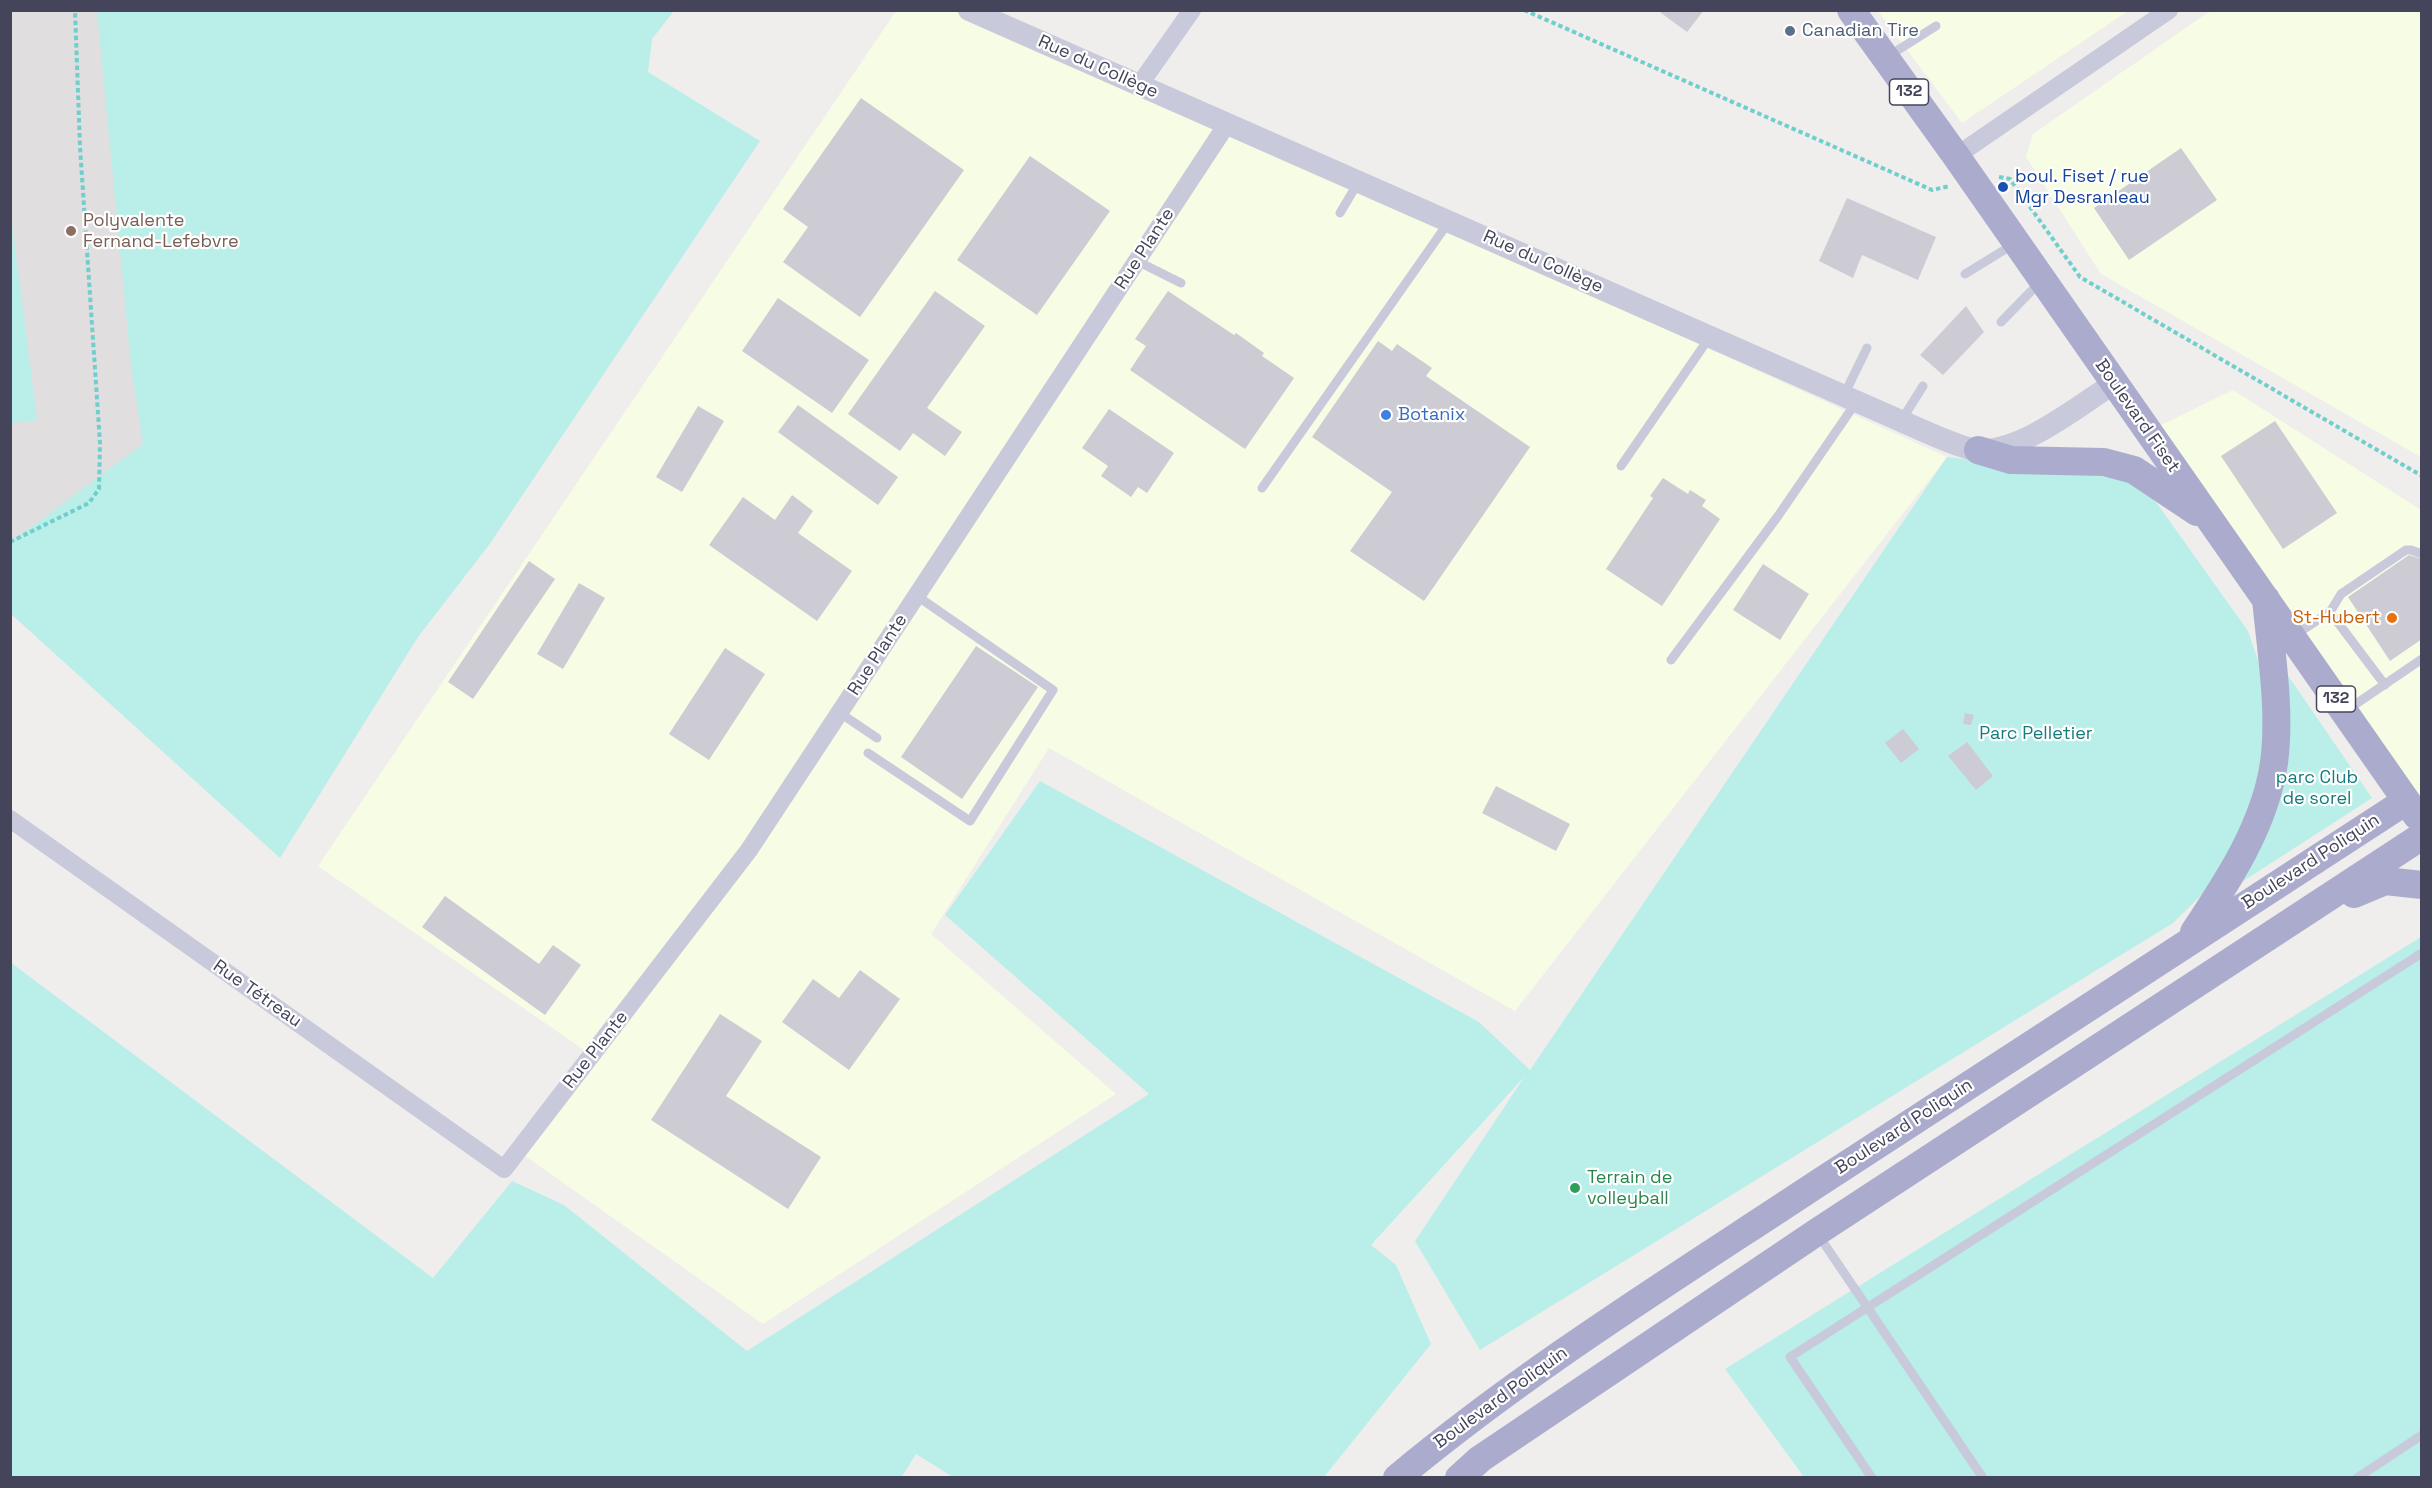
<!DOCTYPE html>
<html>
<head>
<meta charset="utf-8">
<style>
	body { margin:0 }
	#map { position:relative; width:2432px; height:1488px; overflow:hidden; background:#efeeec; font-family:"Space Grotesk",sans-serif }
	canvas { display:block }
	.frame { position:absolute; inset:0; border:12px solid #44455a; pointer-events:none }
</style>
</head>
<body>
<div id="map">
<canvas width="2432" height="1488"></canvas>
<div class="frame"></div>
</div>
<script>
const ctx = document.querySelector('canvas').getContext('2d');
ctx.lineJoin = 'round';
function fillPath(path, color) { ctx.fillStyle = color; ctx.fill(path, 'evenodd'); }
function strokePath(path, color, width, dash) { ctx.strokeStyle = color; ctx.lineWidth = width; ctx.lineCap = dash ? 'butt' : 'round'; ctx.setLineDash(dash || []); ctx.stroke(path); }
function write(font, color, halo, rows, align = 'center') {
  ctx.font = font + ' "Space Grotesk",sans-serif'; ctx.lineWidth = 4.5; ctx.setLineDash([]); ctx.textBaseline = 'middle'; ctx.strokeStyle = halo; ctx.fillStyle = color; for (const [text, x, y, turn = 0] of rows) {
    ctx.save(); ctx.translate(x, y); ctx.rotate((+turn || 0) * Math.PI / 180); ctx.textAlign = isNaN(turn) ? turn : align; if (halo) ctx.strokeText(text, 0, 0); ctx.fillText(text, 0, 0); ctx.restore();
  }
}
const commercial = new Path2D(`
	M896,11H966L1947,457L1515,1011L1049,748L931,934L1116,1094L763,1324L514,1148L584,1050L318,866Z
	M1878,11H2128L1962,123Z
	M2210,11H2421V457L2101,274L2026,157L2033,134Z
	M2233,390L2421,510V803L2157,427Z`);
const education = new Path2D(`
	M11,11H105L159,452L11,570Z`);
const green = new Path2D(`
	M97,11H674L652,39L648,72L760,141L489,545L418,637L280,858L11,614V542L143,444L131,365Z
	M10,208L37,420L11,423H10Z
	M1947,457L2141,481L2248,631L2270,696L2269,765L2218,879L2173,923L1480,1350L1415,1241L1525,1076L1371,1245L1396,1265L1431,1344L1324,1477H953L916,1454L901,1478L11,1477L10,962L433,1278L512,1181L564,1205L747,1351L1149,1094L945,915L1040,781L1479,1022L1530,1070Z
	M2278,661L2372,798L2234,887L2280,780Z
	M2421,937V1477H1804L1725,1369Z`);
const building = new Path2D(`
	M1657,10H1704L1687,32Z
	M861,98L964,170L860,317L783,262L808,227L783,209Z
	M2181,148L2217,200L2129,260L2094,208Z
	M1030,156L1110,211L1037,315L957,260Z
	M1847,198L1936,237L1918,280L1862,255L1853,278L1819,261Z
	M935,291L985,326L927,408L962,432L945,456L913,433L900,451L848,414Z
	M1168,291L1234,335L1236,333L1264,353L1262,356L1294,378L1245,449L1130,370L1146,346L1135,339Z
	M778,298L869,360L832,413L742,351Z
	M1966,306L1984,332L1943,375L1920,355Z
	M1378,341L1392,351L1397,344L1432,368L1426,376L1530,447L1424,601L1350,551L1392,492L1312,437Z
	M798,405L898,477L878,505L778,432Z
	M698,406L724,421L682,492L656,477Z
	M1109,409L1174,453L1147,493L1138,487L1131,497L1101,476L1108,466L1082,448Z
	M2275,421L2337,513L2283,549L2221,456Z
	M1663,478L1688,494L1690,490L1706,500L1702,506L1720,519L1662,606L1606,569L1653,498L1650,496Z
	M792,495L813,511L798,533L852,571L817,621L709,545L743,497L775,520Z
	M2409,555L2422,559V639L2390,661L2348,597Z
	M529,561L555,579L473,699L448,682Z
	M1763,564L1809,594L1780,640L1733,610Z
	M579,583L605,598L563,669L537,654Z
	M976,646L1038,687L962,799L901,757Z
	M725,648L765,674L709,760L669,734Z
	M1965,713L1974,715L1971,725L1963,724Z
	M1903,729L1919,749L1901,763L1885,743Z
	M1967,742L1993,776L1976,790L1948,756Z
	M1496,786L1570,824L1556,851L1482,813Z
	M445,896L539,964L553,945L581,965L545,1015L422,927Z
	M860,970L900,999L849,1070L782,1022L813,979L839,998Z
	M720,1014L762,1041L726,1096L821,1157L788,1209L651,1120Z`);
const path = new Path2D(`
	M1524,10L1932,190L1950,186
	M1999,177L2010,179L2080,277L2422,476
	M10,542L89,503L99,489L100,443L80,147L75,10`);
const service = new Path2D(`
	M1887,57L1936,26
	M1340,213L1359,181
	M1137,261L1181,283
	M1965,274L2014,244
	M2001,322L2040,282
	M1844,395L1867,348
	M1901,421L1923,386
	M1621,466L1709,338
	M1262,488L1448,223
	M2330,612L2341,594L2406,550H2411L2422,554
	M2295,635L2330,612L2385,685
	M1671,660L1778,516L1857,401
	M2347,710L2422,659
	M840,713L877,738
	M868,753L970,821L1053,690L917,596
	M1819,1236L1983,1478
	M1872,1478L1790,1357L2422,953
	M2357,1478L2422,1435`);
const minor = new Path2D(`
	M1140,84L1192,10
	M1956,156L2169,10
	M10,819L504,1169L749,850L1227,124`);
const tertiary = new Path2D(`
	M969,10L1901,421C1918,428 1963,450 1979,450C2022,452 2078,406 2113,384`);
const primary = new Path2D(`
	M1851,10L1956,156L2417,816
	M1978,450L2011,460L2104,462L2134,470L2197,512
	M2354,894L2385,881L2422,885
	M2194,932C2228,881 2265,825 2274,763C2281,709 2271,653 2266,599
	M1397,1478C1529,1368 1675,1278 1817,1184C2013,1055 2209,927 2406,801
	M1459,1478L1480,1459L1817,1232L2422,836`);
const markers = [
	[1790,31,6,"#5c6f8a"],
	[2003,187,6,"#1a4fb4"],
	[71,231,6,"#8d6e63"],
	[1386,415,6,"#3f7fe0"],
	[2392,618,6,"#e8710a"],
	[1575,1188,6,"#2e9e5b"]
];
const shields = [
	[1909,92,39],
	[2336,699,39]
];
const shieldNames = [
	["132",1909,92],
	["132",2336,699]
];
const serviceNames = [
	["Canadian Tire",1802,31]
];
const streetNames = [
	["Rue du Collège",1098,67,24],
	["Rue Plante",1145,249,-57],
	["Rue du Collège",1543,262,24],
	["Boulevard Fiset",2137,416,55],
	["Rue Plante",878,655,-57],
	["Boulevard Poliquin",2311,862,-33],
	["Rue Tétreau",257,994,35],
	["Rue Plante",596,1050,-52],
	["Boulevard Poliquin",1904,1127,-33],
	["Boulevard Poliquin",1501,1398,-36]
];
const transitNames = [
	["boul. Fiset / rue",2015,177],
	["Mgr Desranleau",2015,198]
];
const educationNames = [
	["Polyvalente",83,221],
	["Fernand-Lefebvre",83,242]
];
const shopNames = [
	["Botanix",1398,415]
];
const foodNames = [
	["St-Hubert",2380,618]
];
const parkNames = [
	["Parc Pelletier",2036,734],
	["parc Club",2317,778],
	["de sorel",2317,799]
];
const leisureNames = [
	["Terrain de",1587,1178],
	["volleyball",1587,1199]
];
fillPath(commercial, '#f7fce4');
fillPath(education, '#e0dede');
fillPath(green, '#b9efe8');
fillPath(building, '#cdccd5');
strokePath(path, '#70cecd', 4, [4.5, 3]);
strokePath(service, '#c8c9da', 9);
strokePath(minor, '#c8c9da', 18);
strokePath(tertiary, '#c8c9da', 22);
strokePath(primary, '#abaccd', 28);
for (const [x, y, r, color] of markers) { const dot = new Path2D(); dot.arc(x, y, r, 0, 2 * Math.PI); ctx.fillStyle = color; ctx.fill(dot); strokePath(dot, '#fff', 2); }
for (const [x, y, w] of shields) { const box = new Path2D(); box.roundRect(x - w / 2, y - 13, w, 26, 4.5); ctx.fillStyle = '#fff'; ctx.fill(box); strokePath(box, '#44455a', 1.5); }
write('bold 16px', '#44455a', null, shieldNames);
write('18px', '#4e5e75', '#fff', serviceNames, 'left');
write('18px', '#44455a', '#fff', streetNames);
write('18px', '#164399', '#fff', transitNames, 'left');
write('18px', '#785e54', '#fff', educationNames, 'left');
write('18px', '#366cbe', '#fff', shopNames, 'left');
write('18px', '#c56008', '#fff', foodNames, 'right');
write('18px', '#147c7b', '#fff', parkNames);
write('18px', '#27864d', '#fff', leisureNames, 'left');
</script>
</body>
</html>
